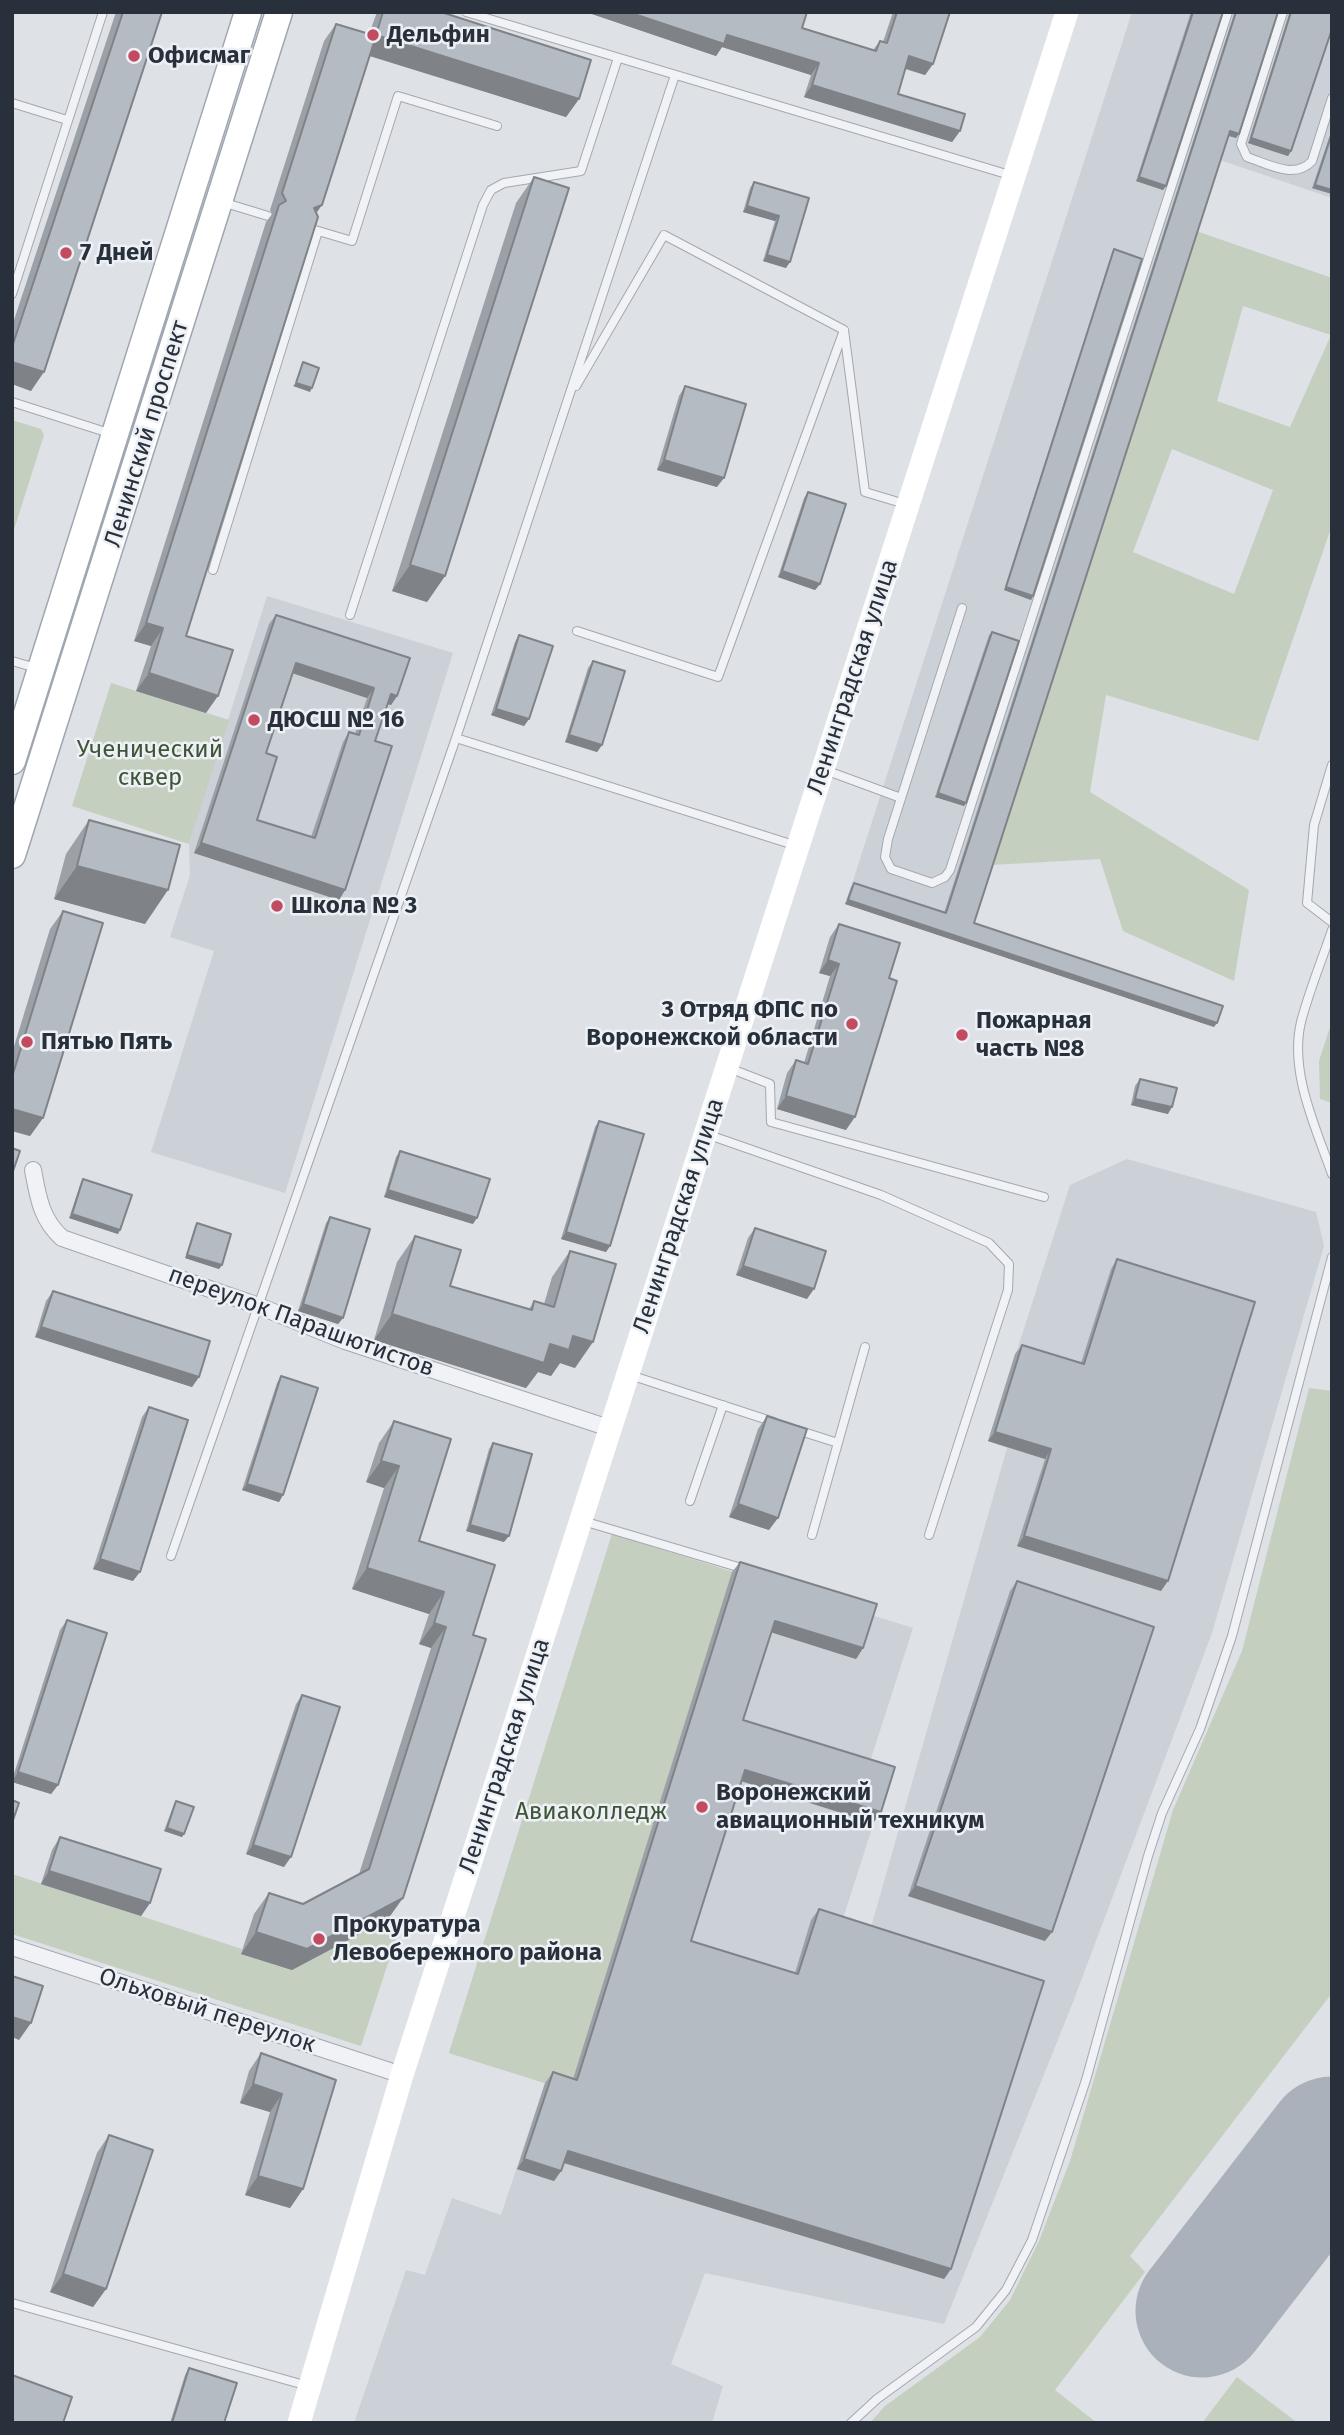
<!DOCTYPE html>
<html>
<head>
<meta charset="utf-8">
<style>
	body { margin:0 }
	#map { position:relative; width:1344px; height:2435px; overflow:hidden; background:#dee1e6; font-family:"Fira Sans",sans-serif }
	canvas { display:block }
	.frame { position:absolute; inset:0; border:14px solid #28303b; pointer-events:none }
</style>
</head>
<body>
<div id="map">
<canvas width="1344" height="2435"></canvas>
<div class="frame"></div>
</div>
<script>
const ctx = document.querySelector('canvas').getContext('2d');
ctx.lineJoin = 'round';
function fillPath(path, color) { ctx.fillStyle = color; ctx.fill(path, 'evenodd'); }
function strokePath(path, color, width, dash) { ctx.strokeStyle = color; ctx.lineWidth = width; ctx.lineCap = dash ? 'butt' : 'round'; ctx.setLineDash(dash || []); ctx.stroke(path); }
function write(font, color, halo, rows, align = 'center') {
  ctx.font = font + ' "Fira Sans",sans-serif'; ctx.lineWidth = 5; ctx.setLineDash([]); ctx.textBaseline = 'middle'; ctx.strokeStyle = halo; ctx.fillStyle = color; for (const [text, x, y, turn = 0] of rows) {
    ctx.save(); ctx.translate(x, y); ctx.rotate((+turn || 0) * Math.PI / 180); ctx.textAlign = isNaN(turn) ? turn : align; if (halo) ctx.strokeText(text, 0, 0); ctx.fillText(text, 0, 0); ctx.restore();
  }
}
const built = new Path2D(`
	M1132,12H1332V198L1220,160L973,921L851,887Z
	M267,596L453,653L285,1193L151,1152L214,951L170,937L190,875L189,844Z
	M1127,1159L1316,1212L1324,1246L1212,1633L1073,2002L944,2324L705,2273L671,2364L723,2386L712,2423H354L406,2270L425,2275L452,2198L501,2215L545,2083L449,2053L612,1534L913,1628L867,1771L888,1778L840,1928L868,1938L1007,1448L988,1441L1070,1185Z`);
const green = new Path2D(`
	M1196,231L1332,278V525L1258,741L1106,695L1090,792L1249,890L1234,981L1123,931L1100,859L991,865ZM1243,306L1331,335L1290,427L1217,401ZM1172,449L1273,490L1234,594L1133,552Z
	M12,420L41,429L44,435L12,536Z
	M111,683L229,720L189,844L72,806Z
	M1332,1021V1103L1320,1099L1319,1061Z
	M1309,1388L1332,1391V1993L1130,2256L1145,2272L1055,2390L1097,2423H870L885,2406L980,2337L1010,2300L1039,2241L1070,2161L1173,1810L1242,1651Z
	M612,1534L733,1572L570,2091L449,2053Z
	M12,1874L242,1949L241,1954L292,1970L388,1919L401,1923L361,2046L12,1934Z
	M1237,2377L1298,2423H1202Z`);
const runway = new Path2D(`
	M1202,2311L1332,2143`);
const service = new Path2D(`
	M466,12L1013,176
	M1283,12L1241,144L1247,157C1268,164 1295,180 1312,161L1332,98
	M12,103L67,120
	M222,202L268,216
	M315,230L352,241L398,96L497,126
	M12,294L103,12
	M576,386L664,235L844,330
	M12,402L112,434
	M213,570L318,231
	M962,608L888,839L885,857L891,869L932,883L945,877L950,870L1228,12
	M350,615L483,205L491,190L504,183L581,171L618,58
	M577,631L718,677L844,330L865,492L905,504
	M12,661L36,668
	M456,738L797,846
	M1332,765L1314,825L1307,903L1332,922
	M825,770L901,798
	M1332,930C1322,960 1309,991 1301,1022C1289,1072 1316,1128 1332,1174
	M729,1068L770,1084L771,1122L1044,1197
	M709,1135L881,1195L989,1243L1009,1264L1008,1290L929,1535
	M630,1375L774,1422
	M797,1430L838,1443
	M690,1501L723,1405
	M583,1521L738,1567
	M812,1535L865,1347
	M171,1556L456,738L675,75
	M12,2303L308,2386
	M851,2423L877,2399L976,2327L1006,2290L1032,2240L1086,2080L1148,1856L1162,1813L1200,1729L1232,1636L1332,1257`);
const minor = new Path2D(`
	M33,1170C38,1197 41,1219 62,1238L256,1305L345,1341L612,1429
	M12,1947L402,2075`);
const secondary = new Path2D(`
	M299,2423L402,2075L1067,12`);
const primary = new Path2D(`
	M12,761L248,12
	M12,855L279,12`);
const wall = new Path2D(`
	M116,12H162L31,391L12,384V326Z
	M377,12H441L579,99L566,117L370,55L316,213L186,636L206,713L136,691L151,646L134,641L266,222L272,214L270,210L324,41L336,24L369,34Z
	M586,12L802,28L873,50L880,41L883,42L893,12H950L933,64L925,75L905,69L898,94L960,131L952,142L804,97L811,75L722,47L716,56Z
	M1191,12H1223L1163,190L1136,181Z
	M1233,12H1278L1236,138L1228,136L974,923L1214,1027L845,904L851,887L854,883L944,913L1234,14Z
	M1288,12H1332L1291,151L1288,156L1248,143L1289,14Z
	M1332,129V194L1312,188Z
	M534,177L445,576L427,602L392,591L516,203Z
	M754,182L809,198L786,268L763,261L775,221L743,212L750,188Z
	M1114,249L1033,596L1031,600L1004,590L1112,253Z
	M685,386L717,487L657,470L679,396Z
	M808,492L820,584L815,590L778,577L804,498Z
	M276,615L397,696L391,705L387,704L375,741L345,890L339,900L194,853L269,624ZM292,673L367,698L355,734L349,732L343,742L311,837L257,820L266,753Z
	M992,632L966,803L964,806L935,797L989,635Z
	M519,635L529,719L524,726L491,715L515,642Z
	M593,661L602,745L597,752L565,742L588,668Z
	M89,820L145,924L54,899L66,854Z
	M63,911L43,1118L30,1136L12,1131V1053L50,929Z
	M839,924L889,978L846,1130L777,1109L787,1073L796,1060L804,1063L830,976L819,973L830,937Z
	M1140,1079L1168,1114L1131,1105L1135,1086Z
	M599,1121L610,1246L606,1252L561,1239L595,1127Z
	M400,1151L473,1224L384,1197L396,1157Z
	M83,1179L118,1234L69,1218L81,1182Z
	M330,1217L343,1318L338,1324L298,1311L326,1223Z
	M197,1223L222,1265L219,1269L185,1258L195,1226Z
	M755,1228L807,1299L736,1275L748,1238Z
	M415,1236L450,1286L529,1309L534,1301L544,1304L552,1277L570,1251L575,1368L560,1363L551,1376L538,1372L526,1388L374,1340L397,1262Z
	M1117,1259L1161,1591L1017,1546L1045,1459L988,1441L1015,1354L1022,1345L1081,1363L1111,1269Z
	M53,1291L199,1377L192,1387L35,1337L46,1301Z
	M281,1376L283,1495L279,1502L242,1490L277,1383Z
	M149,1407L133,1581L93,1569L142,1417Z
	M767,1416L769,1530L729,1517L758,1429Z
	M394,1421L419,1541L473,1635L388,1919L292,1970L241,1954L254,1914L269,1893L303,1904L359,1874L431,1648L419,1644L429,1614L352,1589L384,1488L366,1482L379,1443Z
	M493,1443L504,1542L466,1531L489,1449Z
	M740,1562L863,1648L856,1659L771,1632L743,1720L881,1812L873,1823L741,1781L691,1941L795,1973L811,1920L819,1909L951,2269L944,2279L564,2163L561,2171L554,2181L517,2169L545,2083L553,2072L573,2079L732,1572Z
	M1017,1581L1045,1941L908,1896L1010,1591Z
	M67,1620L58,1785L51,1794L12,1782V1780L60,1630Z
	M302,1695L284,1867L246,1854L296,1704Z
	M176,1801L184,1834L182,1837L164,1831L174,1804Z
	M60,1837L150,1903L141,1916L41,1884L52,1850Z
	M261,2053L336,2080L303,2189L290,2208L245,2195L270,2112L240,2103L249,2071Z
	M109,2135L106,2289L93,2307L50,2292L97,2153Z
	M189,2368L224,2423H170L185,2375Z`);
const shadedWall = new Path2D(`
	M586,12H628L727,35L819,63L811,75L722,47L716,56Z
	M376,35L579,99L566,117L363,54Z
	M909,56L933,64L925,75L901,67Z
	M812,85L960,131L952,142L804,97Z
	M1230,131L1239,134L1236,138L1227,135Z
	M1251,138L1291,151L1288,156L1248,143Z
	M1139,177L1166,186L1163,190L1136,181Z
	M1315,185L1332,190V194L1312,188Z
	M322,205L310,222L314,208Z
	M747,206L779,216L775,221L743,212Z
	M767,255L790,262L786,268L763,261Z
	M12,362L44,372L31,391L12,384Z
	M296,383L312,388L310,392L293,386Z
	M664,460L724,478L717,487L657,470Z
	M410,565L445,576L427,602L392,591Z
	M782,571L820,584L815,590L778,577Z
	M1006,587L1033,596L1031,600L1004,590Z
	M146,623L163,628L151,646L134,641Z
	M296,663L374,688L367,698L289,672Z
	M149,673L218,696L206,713L136,691Z
	M391,694L397,696L391,705L384,703Z
	M496,709L529,719L524,726L491,715Z
	M569,735L602,745L597,752L565,742Z
	M938,793L966,803L964,806L935,797Z
	M201,843L345,890L339,900L194,853Z
	M77,866L168,890L145,924L54,899Z
	M848,900L1217,1023L1214,1027L845,904Z
	M828,960L839,964L830,976L819,973Z
	M786,1096L855,1117L846,1130L777,1109Z
	M1135,1099L1172,1107L1168,1114L1131,1105Z
	M12,1109L43,1118L30,1136L12,1131Z
	M388,1190L477,1218L473,1224L384,1197Z
	M72,1214L120,1230L118,1234L69,1218Z
	M566,1232L610,1246L606,1252L561,1239Z
	M187,1255L222,1265L219,1269L185,1258Z
	M743,1266L814,1289L807,1299L736,1275Z
	M303,1304L343,1318L338,1324L298,1311Z
	M392,1314L550,1344L573,1336L593,1342L575,1368L560,1363L551,1376L538,1372L526,1388L374,1340Z
	M41,1327L199,1377L192,1387L35,1337Z
	M995,1432L1051,1449L1045,1459L988,1441Z
	M381,1461L399,1466L384,1488L366,1482Z
	M247,1484L283,1495L279,1502L242,1490Z
	M738,1504L778,1518L769,1530L729,1517Z
	M470,1525L509,1536L504,1542L466,1531Z
	M1024,1536L1168,1581L1161,1591L1017,1546Z
	M100,1559L140,1572L133,1581L93,1569Z
	M367,1568L444,1592L429,1614L352,1589Z
	M775,1621L863,1648L856,1659L767,1631Z
	M434,1623L446,1627L431,1648L419,1644Z
	M745,1770L881,1812L873,1823L738,1780Z
	M18,1772L58,1785L51,1794L12,1782Z
	M167,1828L184,1834L182,1837L164,1831Z
	M253,1845L291,1857L284,1867L246,1854Z
	M49,1871L150,1903L141,1916L41,1884Z
	M915,1886L1052,1932L1045,1941L908,1896Z
	M403,1898L388,1919L292,1970L241,1954L256,1932Z
	M12,2017L31,2023L19,2040L12,2037Z
	M253,2084L282,2094L270,2112L240,2103Z
	M568,2151L951,2269L944,2279L561,2162Z
	M524,2159L561,2171L554,2181L517,2169Z
	M258,2176L303,2189L290,2208L245,2195Z
	M63,2274L106,2289L93,2307L50,2292Z`);
const building = new Path2D(`
	M123,12H162L44,372L12,362V347Z
	M383,12H441L591,60L579,99L376,35Z
	M628,12H807L802,28L876,51L880,41L887,43L897,12H950L933,64L909,56L898,94L965,114L960,131L812,85L819,63L727,35L724,44Z
	M1193,12H1223L1166,186L1139,177Z
	M1236,12H1278L1239,134L1230,131L974,923L1223,1006L1217,1023L848,900L854,883L946,913Z
	M1291,12H1332V29L1291,151L1251,138Z
	M336,24L376,36L322,205L314,208L318,217L186,636L233,650L218,696L149,673L163,628L146,623L279,205L286,201L282,193Z
	M1332,133V190L1315,185Z
	M534,177L569,188L445,576L410,565Z
	M754,182L809,198L790,262L767,255L779,216L747,206Z
	M1114,249L1142,259L1033,596L1006,587Z
	M303,362L319,368L312,388L296,383Z
	M685,386L746,404L724,478L664,460Z
	M808,492L846,504L820,584L782,571Z
	M276,615L410,658L397,696L391,694L375,741L392,746L345,890L201,843ZM296,663L374,688L359,735L349,732L315,838L257,820L277,757L266,753Z
	M992,632L1019,641L966,803L938,793Z
	M519,635L553,646L529,719L496,709Z
	M593,661L625,671L602,745L569,735Z
	M89,820L180,845L168,890L77,866Z
	M63,911L103,923L43,1118L12,1109V1077Z
	M839,924L900,943L889,978L897,981L855,1117L786,1096L796,1060L808,1064L839,964L828,960Z
	M1140,1079L1177,1088L1172,1107L1135,1099Z
	M599,1121L644,1134L610,1246L566,1232Z
	M12,1148L20,1151L12,1174Z
	M400,1151L490,1179L477,1218L388,1190Z
	M83,1179L132,1195L120,1230L72,1214Z
	M330,1217L370,1229L343,1318L303,1304Z
	M197,1223L231,1234L222,1265L187,1255Z
	M755,1228L826,1251L814,1289L743,1266Z
	M415,1236L461,1250L450,1286L532,1310L534,1301L554,1307L570,1251L616,1264L593,1342L573,1336L569,1350L550,1344L544,1363L392,1314Z
	M1117,1259L1255,1302L1168,1581L1024,1536L1051,1449L995,1432L1022,1345L1084,1364Z
	M53,1291L210,1341L199,1377L41,1327Z
	M281,1376L318,1388L283,1495L247,1484Z
	M149,1407L188,1420L140,1572L100,1559Z
	M767,1416L807,1429L778,1518L738,1504Z
	M394,1421L451,1439L419,1541L495,1565L473,1635L486,1639L403,1898L307,1949L256,1932L269,1893L303,1904L369,1869L446,1627L434,1623L444,1592L367,1568L399,1466L381,1461Z
	M493,1443L532,1454L509,1536L470,1525Z
	M740,1562L877,1604L863,1648L775,1621L743,1720L895,1767L881,1812L745,1770L691,1941L798,1974L819,1909L1044,1981L951,2269L568,2151L561,2171L524,2159L553,2072L577,2080Z
	M1017,1581L1154,1627L1052,1932L915,1886Z
	M67,1620L107,1633L58,1785L18,1772Z
	M302,1695L340,1707L291,1857L253,1845Z
	M12,1800L19,1803L12,1823Z
	M176,1801L194,1807L184,1834L167,1828Z
	M60,1837L161,1869L150,1903L49,1871Z
	M12,1976L43,1986L31,2023L12,2017Z
	M261,2053L336,2080L303,2189L258,2176L282,2094L253,2084Z
	M109,2135L153,2150L106,2289L63,2274Z
	M189,2368L237,2383L224,2423H172Z
	M12,2375L72,2397L63,2423H12Z`);
const markers = [
	[373,35,7,"#c24b61"],
	[134,56,7,"#c24b61"],
	[66,253,7,"#c24b61"],
	[254,720,7,"#c24b61"],
	[277,906,7,"#c24b61"],
	[852,1024,7,"#c24b61"],
	[962,1035,7,"#c24b61"],
	[27,1042,7,"#c24b61"],
	[702,1807,7,"#c24b61"],
	[319,1939,7,"#c24b61"]
];
const poiNames = [
	["Дельфин",387,35],
	["Офисмаг",148,56],
	["7 Дней",80,253],
	["ДЮСШ № 16",268,720],
	["Школа № 3",291,906],
	["3 Отряд ФПС по",838,1010,"right"],
	["Воронежской области",838,1038,"right"],
	["Пожарная",976,1021],
	["часть №8",976,1049],
	["Пятью Пять",41,1042],
	["Воронежский",716,1793],
	["авиационный техникум",716,1821],
	["Прокуратура",333,1925],
	["Левобережного района",333,1953]
];
const streetNames = [
	["Ленинский проспект",147,434,-73],
	["Ленинградская улица",853,677,-72],
	["Ленинградская улица",679,1216,-72],
	["переулок Парашютистов",301,1322,20],
	["Ленинградская улица",505,1756,-72],
	["Ольховый переулок",207,2011,18]
];
const parkNames = [
	["Ученический",150,750],
	["сквер",150,778],
	["Авиаколледж",591,1812]
];
fillPath(built, '#ccd0d7');
fillPath(green, '#c4cfbf');
strokePath(runway, '#abb1ba', 133);
strokePath(service, '#a4a8af', 10);
strokePath(minor, '#a4a8af', 18);
strokePath(primary, '#9ea6b1', 29);
strokePath(service, '#f0f2f5', 8);
strokePath(minor, '#f0f2f5', 16);
strokePath(secondary, '#fff', 23);
strokePath(primary, '#fff', 26);
fillPath(wall, '#9ca1a7');
fillPath(shadedWall, '#7f8388');
fillPath(building, '#b5bbc2');
strokePath(building, '#7f8388', 2);
for (const [x, y, r, color] of markers) { const dot = new Path2D(); dot.arc(x, y, r, 0, 2 * Math.PI); ctx.fillStyle = color; ctx.fill(dot); strokePath(dot, '#edf0f4', 2.5); }
write('bold 24px', '#28303b', '#edf0f4', poiNames, 'left');
write('24px', '#28303b', '#edf0f4', streetNames);
write('24px', '#3e5637', '#edf0f4', parkNames);
</script>
</body>
</html>
